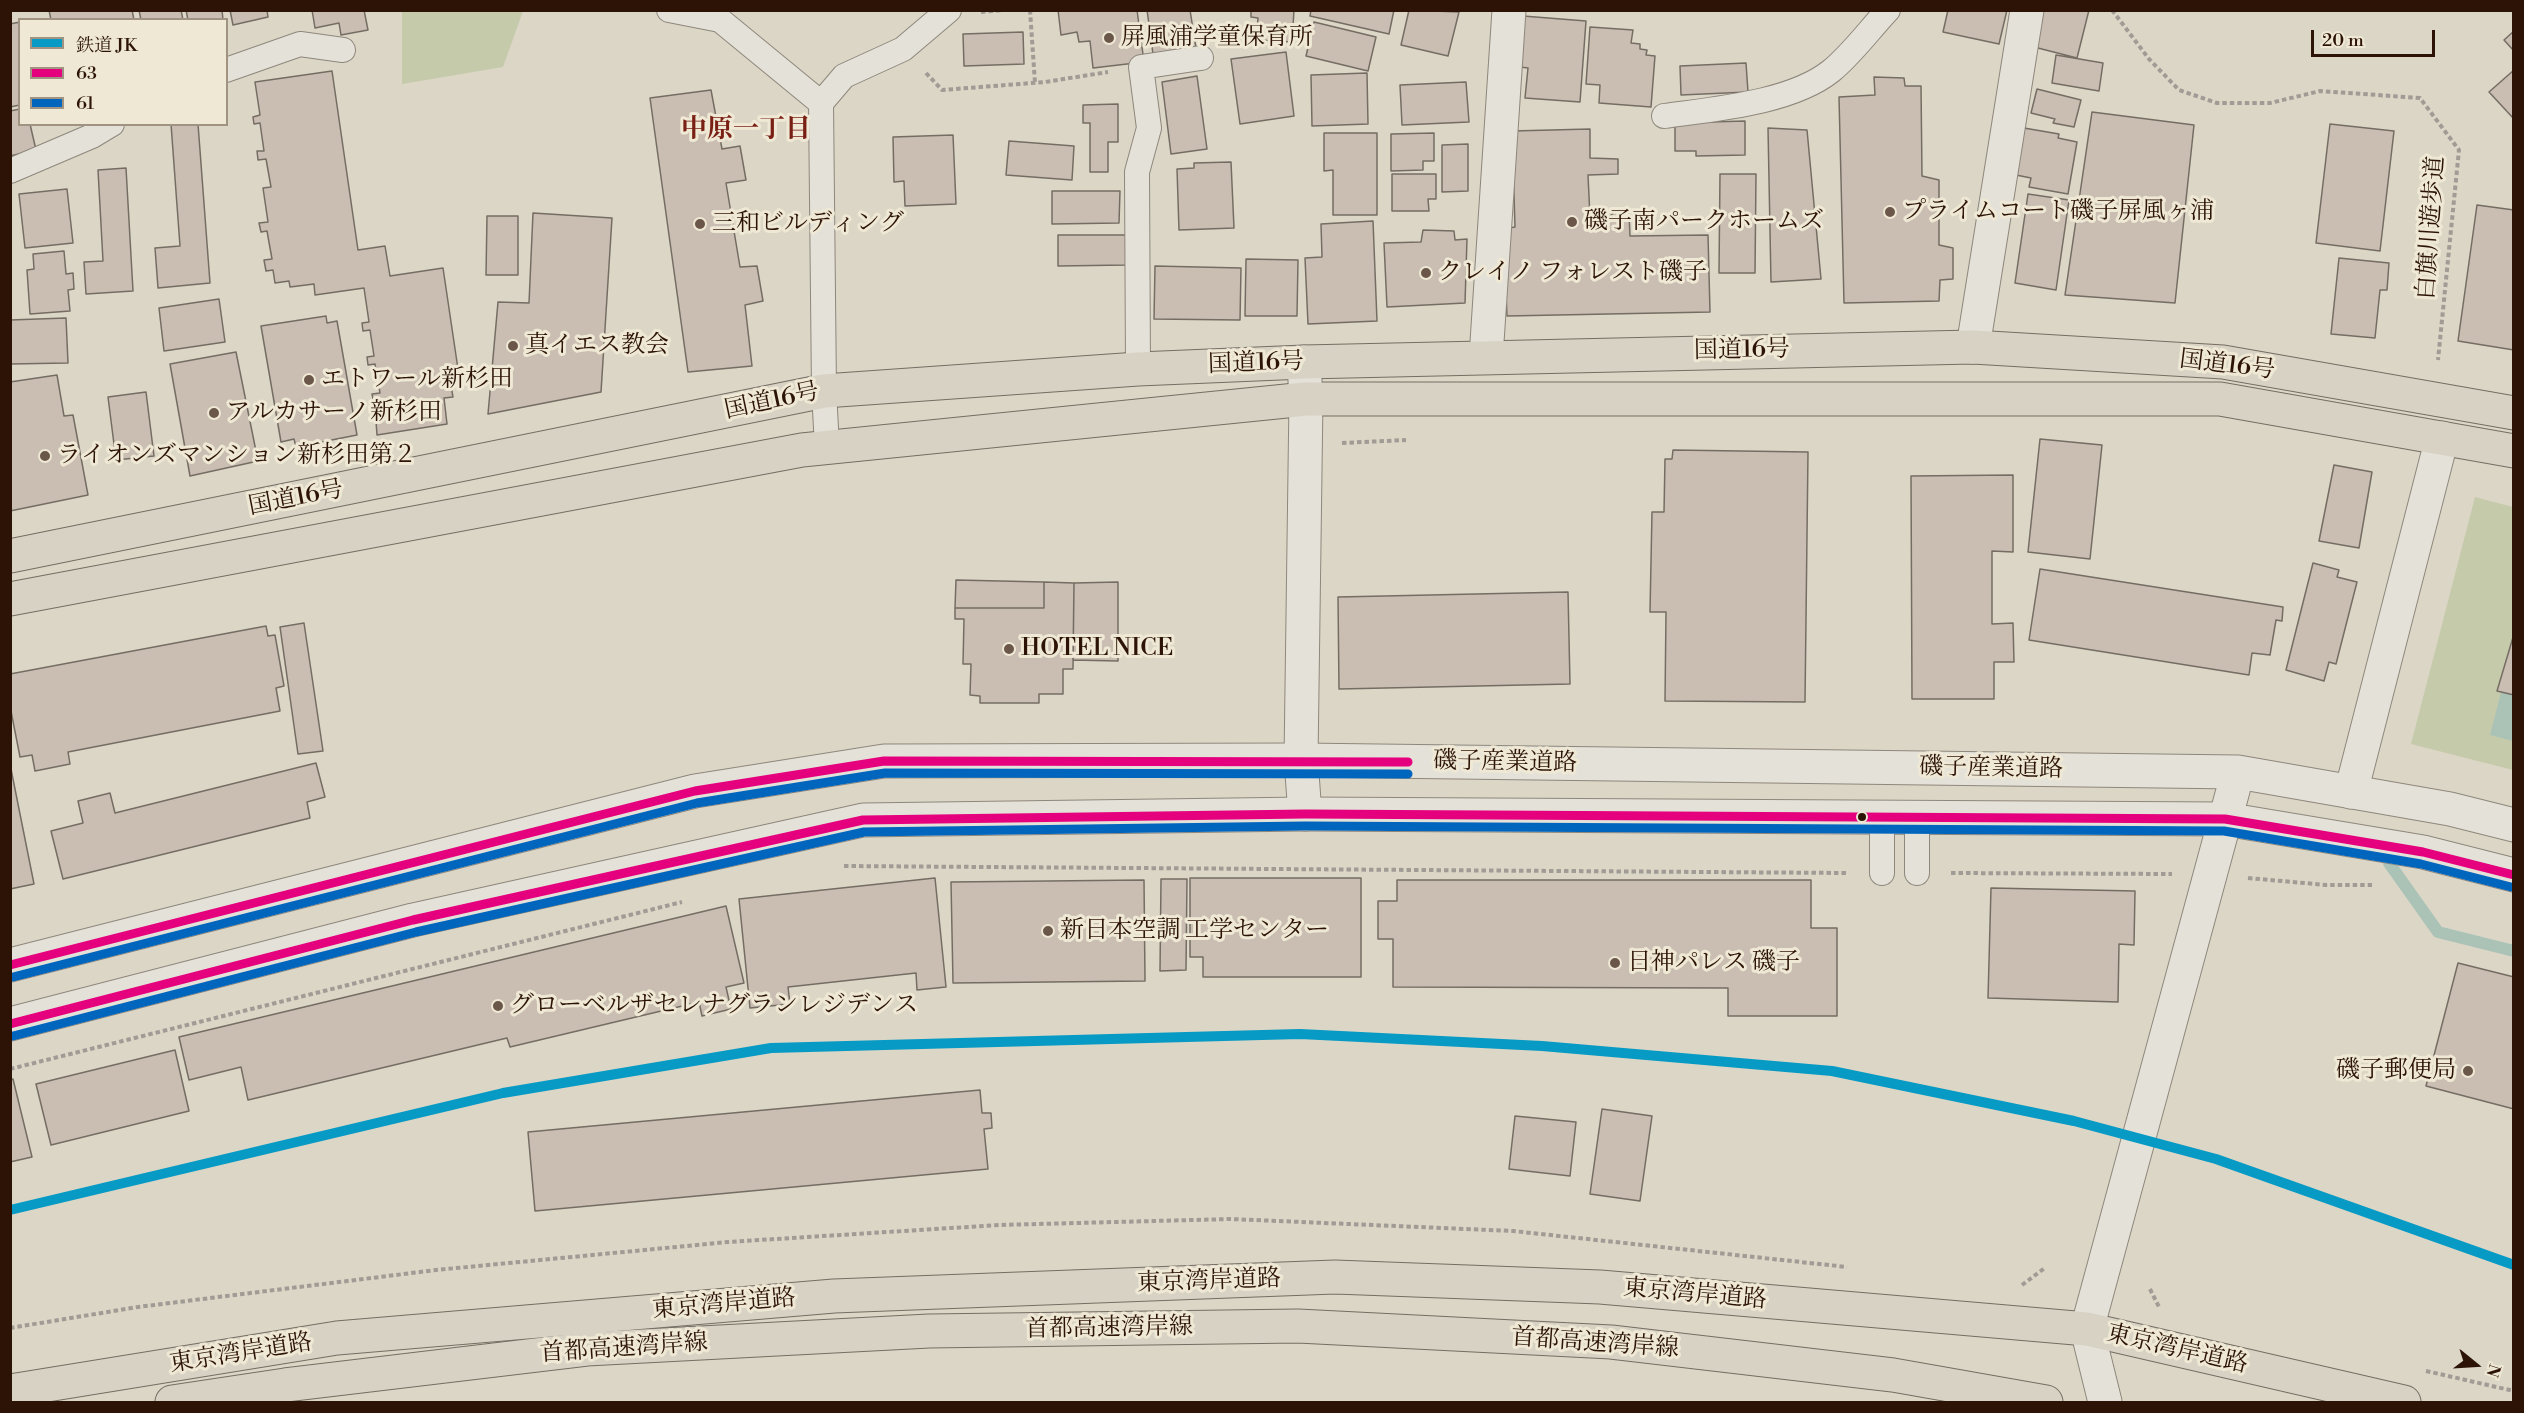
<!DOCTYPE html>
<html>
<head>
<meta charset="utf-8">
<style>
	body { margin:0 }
	#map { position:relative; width:2524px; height:1413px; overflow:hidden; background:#dcd6c6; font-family:"Libre Bodoni","Noto Serif JP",serif }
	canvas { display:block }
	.frame { position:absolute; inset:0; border:12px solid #2c1306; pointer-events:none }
	.legend { position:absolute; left:18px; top:18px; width:210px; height:108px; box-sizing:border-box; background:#eee8d4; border:2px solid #a09382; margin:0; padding:8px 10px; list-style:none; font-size:18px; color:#2c1306 }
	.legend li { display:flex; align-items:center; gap:12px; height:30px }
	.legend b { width:30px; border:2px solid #a09382 }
	.north { position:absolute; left:2446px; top:1335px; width:60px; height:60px; -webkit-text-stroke:4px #eee8d4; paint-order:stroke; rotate:108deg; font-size:16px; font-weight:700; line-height:24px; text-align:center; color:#2c1306 }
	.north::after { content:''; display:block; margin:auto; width:21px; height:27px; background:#2c1306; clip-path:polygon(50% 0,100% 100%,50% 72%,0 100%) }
	.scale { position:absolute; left:2311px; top:30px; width:124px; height:27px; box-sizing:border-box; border:3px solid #2c1306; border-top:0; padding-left:8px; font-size:18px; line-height:21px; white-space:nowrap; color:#2c1306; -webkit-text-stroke:4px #eee8d4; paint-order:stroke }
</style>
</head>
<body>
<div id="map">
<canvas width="2524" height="1413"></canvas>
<div class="frame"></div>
<ul class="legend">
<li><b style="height:8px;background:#079ac4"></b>鉄道 JK</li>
<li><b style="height:8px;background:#e5007d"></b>63</li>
<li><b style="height:8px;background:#0065bd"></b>61</li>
</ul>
<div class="north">N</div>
<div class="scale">20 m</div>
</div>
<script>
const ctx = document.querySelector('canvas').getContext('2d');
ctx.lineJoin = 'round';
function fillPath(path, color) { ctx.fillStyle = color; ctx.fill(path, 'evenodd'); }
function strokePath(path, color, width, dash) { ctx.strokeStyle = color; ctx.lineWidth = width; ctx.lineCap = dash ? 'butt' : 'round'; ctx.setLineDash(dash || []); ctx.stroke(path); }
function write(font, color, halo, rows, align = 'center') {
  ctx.font = font + ' "Libre Bodoni","Noto Serif JP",serif'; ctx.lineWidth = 6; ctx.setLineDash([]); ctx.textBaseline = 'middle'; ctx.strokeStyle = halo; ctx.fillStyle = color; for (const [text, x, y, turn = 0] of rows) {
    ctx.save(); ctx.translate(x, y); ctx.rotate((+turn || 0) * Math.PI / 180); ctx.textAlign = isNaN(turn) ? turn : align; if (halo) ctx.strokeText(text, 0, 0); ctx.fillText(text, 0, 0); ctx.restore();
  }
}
const green = new Path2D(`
	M402,11V10L523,11L503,67L402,84Z
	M2475,497L2513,507V770L2411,744Z`);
const water = new Path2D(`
	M2513,646V741L2490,735Z`);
const stream = new Path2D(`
	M2389,863L2438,932L2514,951`);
const building = new Path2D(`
	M49,10H132L134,20H51Z
	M139,10H181L183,20H141Z
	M186,10H222L223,20H188Z
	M230,10H267L268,17L233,25Z
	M312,10H364L368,30L341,35L339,23L315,28Z
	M1058,10H1137L1144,62L1093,68L1090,41L1079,42L1077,32L1061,35Z
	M1147,10H1190L1196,48L1153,54Z
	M1251,10H1294L1292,42L1256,40L1258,18L1251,17Z
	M1311,10H1394L1389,34L1310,16Z
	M1409,10L1459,12L1448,56L1401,45Z
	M1948,10H2007L1999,44L1943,32Z
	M2043,10H2089L2077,58L2034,47Z
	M1523,16L1586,21L1580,102L1525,98L1528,68L1520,67Z
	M20,22V105L10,107V24Z
	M1314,22L1376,37L1368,71L1306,56Z
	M1590,27L1633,30L1631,43L1640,44V49L1647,50L1646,55L1655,56L1651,107L1599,103L1600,85L1586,84Z
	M2514,31V51L2504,40Z
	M1023,32L1024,64L964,66L963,34Z
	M1286,52L1294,116L1240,124L1231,59Z
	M2056,55L2103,63L2099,91L2052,83Z
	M1746,63L1748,92L1681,95L1680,66Z
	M2514,70V119L2489,92Z
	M332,71L358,250L385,246L390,276L443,268L458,369L448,370L453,397L444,398L447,424L377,435L376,421L382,420L381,408H375L372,394L380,393L375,364L368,365L367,357L374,356L370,330L363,331L362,323L369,322L364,288L315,295L314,284L290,287L289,281L275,283L273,270L266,271L264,260L272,259L267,231L261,232L259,223L268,222L263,188L271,187L266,159L258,160L257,151H264L260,123L254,124L253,117L260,115L255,82Z
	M1367,73L1368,124L1312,126L1311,75Z
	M1197,76L1207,149L1171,154L1162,82Z
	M1874,77L1904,78L1905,86H1921L1922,176L1939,180V245L1953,248V279L1940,280L1939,301L1844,303L1839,97L1875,95Z
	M1466,82L1469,122L1402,125L1400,85Z
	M2037,89L2081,100L2074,127L2053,123L2055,119L2031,113Z
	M711,90L722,149L740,146L746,180L726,183L740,267L757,266L763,301L745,305L752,366L688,372L650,98Z
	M1118,104V142H1108V172H1090V123H1083V105Z
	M20,109V124H30L36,150L10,156V111Z
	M2092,112L2194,125L2175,303L2065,295Z
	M1745,121V155L1696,156V151H1675V123Z
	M171,124H198L210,283L158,288L155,248L180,246Z
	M2330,124L2394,131L2380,251L2316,243Z
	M1768,128L1807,130L1821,279L1771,282Z
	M2024,128L2059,134L2058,138L2077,142L2068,194L2029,187L2031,178L2016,175Z
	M1590,129V158L1618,159V174L1588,175L1590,217L1610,216L1618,209L1625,208L1629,214L1630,236L1708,235L1710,312L1507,316L1503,229L1515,227L1512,131Z
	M1324,133H1377V215H1333V170L1324,171Z
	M1434,133V161H1423V170L1391,171V134Z
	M953,135L956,204L905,206L904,181L894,182L893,137Z
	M1009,141L1074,146L1072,180L1006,175Z
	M1468,144V191L1442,192V145Z
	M1231,162L1234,228L1179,230L1177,169L1194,168V163Z
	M126,168L133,291L86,294L84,262L103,261L98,170Z
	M1392,174H1436V199H1428L1429,211H1392Z
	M1720,174H1756L1755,273H1719Z
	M67,189L73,243L25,248L19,194Z
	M1052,191H1120L1119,223L1052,224Z
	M2028,194L2069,200L2056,290L2015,283Z
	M2477,205L2514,210V350L2458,341Z
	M533,213L612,218L601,392L488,414L498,302L529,303Z
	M487,216H518V275H486Z
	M1373,221L1377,321L1308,324L1305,258L1322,257L1321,224Z
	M1423,230L1454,231L1455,240L1467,239L1465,303L1387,307L1384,243L1421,242Z
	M1058,235H1127V265L1058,266Z
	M64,251L66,274L73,273L74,289L68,290L70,311L30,314L27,270L34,269L33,254Z
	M2339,258L2389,263L2387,290H2380L2375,338L2331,334Z
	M1246,259L1298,260L1297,316H1245Z
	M1155,266L1241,268L1240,320L1154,319Z
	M219,299L225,342L164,351L159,308Z
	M326,316L327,323L337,321L357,435L296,447L294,439L281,442L261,326Z
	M66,318L68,363L10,364V320Z
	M236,352L258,461L190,476L170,364Z
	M57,375L64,416L73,415L88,495L10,511V382Z
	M146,392L154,456L116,460L108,397Z
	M2040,439L2102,445L2090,559L2028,552Z
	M1673,450L1808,452L1805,702L1665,701L1666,612H1650L1652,512H1664L1665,459H1672Z
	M2334,465L2372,472L2359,548L2319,541Z
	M2013,475V552L1992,551V624L2013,623L2014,662H1994V699H1912L1911,476Z
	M2313,563L2339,570L2337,577L2357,582L2336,664L2329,662L2324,681L2286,670Z
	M2040,569L2283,607L2282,621L2276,620L2270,655L2252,653L2249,675L2029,640Z
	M956,580L1044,582V608H955Z
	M1044,582L1074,583L1073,669H1063V694H1039V703H980V696L970,695L971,664H963L964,619H955V608H1044Z
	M1118,582V661L1073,660L1074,583Z
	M1568,592L1570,684L1339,689L1338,597Z
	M304,623L323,751L298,754L280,627Z
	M266,626L268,636L275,635L284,686L276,688L280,711L68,752L70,764L35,771L32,755L20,757L10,706V674Z
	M2514,634V695L2497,691Z
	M316,763L325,797L307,802L310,818L63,879L51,831L83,823L78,801L110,793L115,813Z
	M10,764L34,884L10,889Z
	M935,878L946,987L917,990L916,973L788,987L790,1004L750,1008L739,899Z
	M1190,878H1361V977H1203V957H1190Z
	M1161,879H1187L1186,970L1160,971Z
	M1144,880L1145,981L953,983L951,882Z
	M1397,880H1811V928H1837V1016H1728V988L1393,987V939H1378V901H1397Z
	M1991,888L2135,891L2134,945L2119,944L2118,1002L1988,998Z
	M726,906L744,983L726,987L731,1009L702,1016L699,1002L510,1047L507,1038L248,1100L241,1067L189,1080L179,1037Z
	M2458,963L2514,977V1109L2426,1086Z
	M175,1050L189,1111L51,1145L36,1084Z
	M13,1079L32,1157L10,1162V1080Z
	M980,1090L982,1113H991L992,1128L984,1129L988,1169L535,1211L528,1132Z
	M1602,1109L1652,1116L1640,1201L1590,1194Z
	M1515,1116L1576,1122L1570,1176L1509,1169Z`);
const path = new Path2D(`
	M1030,10L1035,83
	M2112,10L2149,59L2179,90L2217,103H2270L2320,91L2420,98L2459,150L2438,360
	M981,12L1004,10
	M926,73L942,90L1045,82L1108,72
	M1342,443L1406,440
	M844,866L1848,873
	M1951,873L2172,874
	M2248,878L2326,885H2372
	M10,1069L682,902
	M2022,1285L2046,1267
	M2150,1289L2159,1307
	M10,1328L138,1307L436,1270L728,1242L999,1225L1231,1219L1513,1231L1847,1267
	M2426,1371L2514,1391`);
const service = new Path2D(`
	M669,10L720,20L821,103
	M226,70L300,44L343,50
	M1664,116C1714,109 1791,103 1831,71C1851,55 1870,29 1888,10
	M10,171L92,136L112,124
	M1138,369L1137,172L1149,128L1141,67L1201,58
	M827,447L824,391L821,103L844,76L903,49L949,10
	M1882,873V817
	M1917,873V817`);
const minor = new Path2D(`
	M1973,347L2027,10
	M1486,357L1509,10
	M1304,362L1306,399L1301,760L1305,814
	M2351,792L2442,438`);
const tertiary = new Path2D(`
	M10,965L695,791L884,761L1301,760L2238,772L2450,809L2514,825
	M10,1024L413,920L863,820L1305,814L2225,819L2423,852L2514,875
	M2105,1402L2087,1329L2238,772`);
const trunk = new Path2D(`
	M10,556L824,391L1138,369L1304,362L1973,347L2223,362L2514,413
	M10,599L802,450L1306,399H2220L2514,451
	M10,1391L337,1338L834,1296L1335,1277L1600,1287L2087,1329L2404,1402`);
const motorway = new Path2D(`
	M172,1402L285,1385L587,1349L929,1331L1298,1326L1611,1342L1893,1375L2046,1402`);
const bus1 = new Path2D(`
	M10,965L695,791L884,761L1408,762
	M10,1024L413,920L863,820L1305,814L2225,819L2423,852L2514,875`);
const bus2 = new Path2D(`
	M13,977L697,803L885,773L1408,774
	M13,1036L416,932L864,832L1305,826L2224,831L2421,864L2511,887`);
const rail1 = new Path2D(`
	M10,1210L503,1093L771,1048L1300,1034L1542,1046L1832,1071L2074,1121L2216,1159L2514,1265`);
const markers = [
	[1109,38,6,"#6a5749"],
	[1890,212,6,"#6a5749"],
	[1572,222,6,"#6a5749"],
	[700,224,6,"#6a5749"],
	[1426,273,6,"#6a5749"],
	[513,346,6,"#6a5749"],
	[309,380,6,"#6a5749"],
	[214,413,6,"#6a5749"],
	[45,456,6,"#6a5749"],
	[1009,649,6,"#6a5749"],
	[1862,817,5,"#2c1306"],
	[1048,931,6,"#6a5749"],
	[1615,963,6,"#6a5749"],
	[498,1006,6,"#6a5749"],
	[2468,1071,6,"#6a5749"]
];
const poiNames = [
	["屏風浦学童保育所",1121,38],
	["プライムコート磯子屏風ヶ浦",1902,212],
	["磯子南パークホームズ",1584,222],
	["三和ビルディング",712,224],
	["クレイノ フォレスト磯子",1438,273],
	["真イエス教会",525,346],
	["エトワール新杉田",321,380],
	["アルカサーノ新杉田",226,413],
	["ライオンズマンション新杉田第２",57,456],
	["HOTEL NICE",1021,649],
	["新日本空調 工学センター",1060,931],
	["日神パレス 磯子",1627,963],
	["グローベルザセレナグランレジデンス",510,1006],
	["磯子郵便局",2456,1071,"right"]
];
const streetNames = [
	["白旗川遊歩道",2432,228,-86],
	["国道16号",1742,351,-1],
	["国道16号",1256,364,-2],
	["国道16号",2227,366,7],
	["国道16号",772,402,-12],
	["国道16号",296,499,-11],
	["磯子産業道路",1505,763,1],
	["磯子産業道路",1991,769,1],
	["東京湾岸道路",1209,1282,-2],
	["東京湾岸道路",1695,1295,5],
	["東京湾岸道路",724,1305,-5],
	["首都高速湾岸線",1109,1329,-1],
	["首都高速湾岸線",1595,1344,4],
	["首都高速湾岸線",624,1349,-4],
	["東京湾岸道路",2177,1350,13],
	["東京湾岸道路",241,1354,-9]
];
const neighbourhoodNames = [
	["中原一丁目",746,131]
];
fillPath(green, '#c5caaa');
fillPath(water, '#abc3b7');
strokePath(stream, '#abc3b7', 12);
fillPath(building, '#cabeb3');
strokePath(building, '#756d63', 1.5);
strokePath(service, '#8e877c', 26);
strokePath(minor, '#8e877c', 35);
strokePath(tertiary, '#8e877c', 35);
strokePath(trunk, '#756d63', 35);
strokePath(motorway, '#756d63', 35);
strokePath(path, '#a09c95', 4, [4.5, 3]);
strokePath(service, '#e4e1d9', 24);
strokePath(minor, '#e4e1d9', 33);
strokePath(tertiary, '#e4e1d9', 33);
strokePath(trunk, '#d8d2c4', 33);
strokePath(motorway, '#d8d2c4', 33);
strokePath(bus1, '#e5007d', 9);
strokePath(bus2, '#0065bd', 9);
strokePath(rail1, '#079ac4', 10);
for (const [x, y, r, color] of markers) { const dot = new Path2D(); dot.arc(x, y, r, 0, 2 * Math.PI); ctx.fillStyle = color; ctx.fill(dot); strokePath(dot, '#eee8d4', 2); }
write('24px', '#2c1306', '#eee8d4', poiNames, 'left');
write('24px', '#2c1306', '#eee8d4', streetNames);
write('bold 26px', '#7a1f14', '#eee8d4', neighbourhoodNames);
</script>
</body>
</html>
